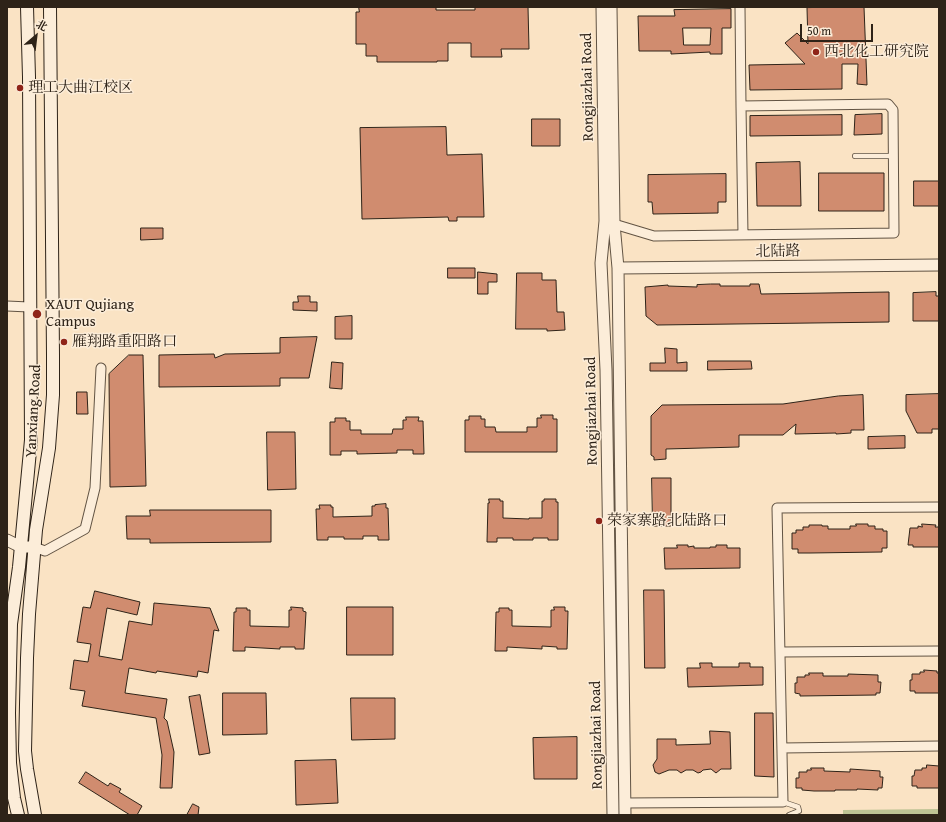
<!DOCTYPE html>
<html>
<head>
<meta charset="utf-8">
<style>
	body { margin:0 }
	#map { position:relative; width:946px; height:822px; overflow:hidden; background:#fae3c4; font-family:"Gentium Book Plus","Noto Serif SC",serif }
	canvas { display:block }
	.frame { position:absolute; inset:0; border:8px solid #2e2318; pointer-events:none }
	.north { position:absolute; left:16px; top:16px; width:40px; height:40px; -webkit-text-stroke:3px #fcedd9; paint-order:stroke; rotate:28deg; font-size:11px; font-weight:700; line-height:16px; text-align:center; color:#2e2318 }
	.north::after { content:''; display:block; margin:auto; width:14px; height:18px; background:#2e2318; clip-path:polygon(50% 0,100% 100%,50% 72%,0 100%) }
	.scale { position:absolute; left:800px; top:24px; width:73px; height:18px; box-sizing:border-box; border:2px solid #2e2318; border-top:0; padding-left:5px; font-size:12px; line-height:14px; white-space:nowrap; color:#2e2318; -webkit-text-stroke:3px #fcedd9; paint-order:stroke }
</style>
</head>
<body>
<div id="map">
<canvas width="946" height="822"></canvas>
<div class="frame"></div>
<div class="north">北</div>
<div class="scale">50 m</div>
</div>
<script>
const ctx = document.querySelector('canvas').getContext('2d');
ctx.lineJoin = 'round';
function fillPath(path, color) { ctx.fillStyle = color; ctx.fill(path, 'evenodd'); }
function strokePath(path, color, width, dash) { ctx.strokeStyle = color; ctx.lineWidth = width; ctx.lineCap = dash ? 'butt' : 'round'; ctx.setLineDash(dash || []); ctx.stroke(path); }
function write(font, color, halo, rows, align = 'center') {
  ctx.font = font + ' "Gentium Book Plus","Noto Serif SC",serif'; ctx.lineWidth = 3; ctx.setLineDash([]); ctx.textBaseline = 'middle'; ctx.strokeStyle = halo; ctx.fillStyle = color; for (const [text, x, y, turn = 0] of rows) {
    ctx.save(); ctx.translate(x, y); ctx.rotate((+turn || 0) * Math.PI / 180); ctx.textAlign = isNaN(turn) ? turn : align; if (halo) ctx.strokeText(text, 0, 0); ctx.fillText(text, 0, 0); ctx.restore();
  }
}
const green = new Path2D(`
	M939,809V815H843V810Z`);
const building = new Path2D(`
	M359,7H436V10H475V7H528L529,49H501L502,57H471V43H448V61H437V62H377V56H366V44H356V12H359Z
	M864,7L867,85L857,84L858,64H842V89L750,90L749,65L805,64L785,43L797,33L808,44L807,8Z
	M731,9V28H722V54H710V52L671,54V51H639L638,16H675L674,10ZM683,28H711L710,45H684Z
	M882,114V134L854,135L855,115Z
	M842,115V135L750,136V116Z
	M532,119H560V146H532Z
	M446,127L447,155L482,154L484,217H457V221H449L448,217L362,219L360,128Z
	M800,162L801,206H757L756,163Z
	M819,173H884V211H819Z
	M726,174V202H718V213L653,214L652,202H648V175Z
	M914,181H939V206H914Z
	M141,228H163V239L141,240Z
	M448,268H475V278H448Z
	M478,272L497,274V282H488V294H478Z
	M517,273H542V280H556L557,312H564L565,330L547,331V329H516Z
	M711,284H720V286H750V284H759L761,294L889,292V322L657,325L646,316L645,287L668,285V286L697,287V285Z
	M936,292V296H939V321H913V293Z
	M298,296H310V302H317V311L293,310V302H298Z
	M352,316V339H335V317Z
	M317,337L309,378H280V386L159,387V355L214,354L215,358L225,354L280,353V338Z
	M665,348L677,349V363L687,362V371H650V363H665Z
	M129,355H143L146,486L110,487L109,374Z
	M708,361H751L752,369L708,370Z
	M332,362L343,363L342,389L330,388Z
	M77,392H87L88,414H77Z
	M939,394V429H932V433H917L906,411V395Z
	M863,395L864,430H851V433L836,434V433L795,434L796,424L783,435H739V447L666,449V459L654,460V457L651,455V416L662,405L783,404L838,396Z
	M541,415H553V419H557V452H465V420H469V416H481V419H485V427H495L496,432H527V427H537V418H541Z
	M406,417H419L418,421H423L424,454H413V450H397V453L357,454V451H341V455H330V422H335V418H346V421H350V430H361V434H392L393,429H403V420H406Z
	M267,432H295L296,489L268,490Z
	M905,436V448L868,449V437Z
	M652,478H671V526H653Z
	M489,499H500V501H503V518L529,519V518H542V501H544V499H556V502H558V540H548V538H533V540H513V538H497V542H487L488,503H489Z
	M386,504V508H388L389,540H378V536H363V539H344V537H328V540H317L316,509H320L319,505H331V507H333V517L372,516V506H375V505Z
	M150,510H271V542L150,543V539H127L126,516H150Z
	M856,524H868V526H875V529H883V531H887V548H882V552L810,553H798V549H792V533H796V530H803V527H809V525H822V526H828V529H850V526H856Z
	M922,524L936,525L935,527H939V547H913V545H908L910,528H918V526L922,527Z
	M677,545H688V547L694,546V548H710V547H716V545H727V548H740V568L665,569L664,548H677Z
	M644,590H664L665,668H645Z
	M95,591L140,602L137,615L107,608L99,656L122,660L129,621L152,625L154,603L210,608L219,631L214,630L208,673L198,671L197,677L157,671L156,673L129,668L125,693L167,699L164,718L167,721L174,752L172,788H160L162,755L156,718L82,706L85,691L70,689L74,660L88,662L91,644L77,642L83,607L90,608Z
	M291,607L303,608V611L306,612L304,649H295V647H280V649L245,647V651H233L234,612H236V608H247V610H250V626L289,627V610H291Z
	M347,607H393V655H347Z
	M554,607H565V611H568L567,649H557V647L542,646V649L507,647V651H495L496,612H499V608H509V610H512V626L551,627V610H554Z
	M700,663H712V667H739V663H750V667H763V685L688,687L687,668H700Z
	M924,670L937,671V673H939V693H915V691H910V680H912V674H920V672H924Z
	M809,673H823V676H848V674L878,675V682H881L880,693H876V695L800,696V694L795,693V683H797V677H805V675H809Z
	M223,693H266L267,734L223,735Z
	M200,695L210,753L199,755L189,697Z
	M351,698H395V739L352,740Z
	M755,713H773L774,777L755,776Z
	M710,731L730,732L731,769H721L716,773L711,769L703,770L701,772L698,773L693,770H686L681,773L677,770H669L659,774L655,772L653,765L657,759V739H676V745L710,744Z
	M577,737V779H534L533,738Z
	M336,760L338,803L296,805L295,761Z
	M927,765L939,766V788H917V786H912V776H914L915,770H922V768H926Z
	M811,768H824V771L850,772V769L880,771V777H883L882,788H878V790L857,789V790H835V791H814L802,790V788H796V778H799V772H807V770H811Z
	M86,772L108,786L110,783L121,789L119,792L142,806L137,815H130L79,783Z
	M193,804L199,807L198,815H187Z`);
const service = new Path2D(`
	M855,156H893
	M783,802L798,807L799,811L789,815`);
const minor = new Path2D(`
	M740,7L741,106
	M614,224L654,236L894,233L893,110L888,104L741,106L743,235
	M7,306L29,307
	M34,547L45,551L85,529L95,488L101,368
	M780,652L939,651
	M782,748L939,746
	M625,803L783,802L777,508L939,507`);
const tertiary = new Path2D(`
	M602,7L605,221L601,263L606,370L613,815
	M611,7L614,224L618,268L625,815
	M618,268L939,265
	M7,540L21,547H34`);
const secondary = new Path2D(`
	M18,815L14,798L10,763L9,713L11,624L19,567L31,440L29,77L27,7
	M35,815L27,769L25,751L27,658L29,614L36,530L49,448L53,395V355L50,7`);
const markers = [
	[816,52,4,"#8f2418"],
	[20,88,4,"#8f2418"],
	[37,314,5,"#8f2418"],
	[64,342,4,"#8f2418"],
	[599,521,4,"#8f2418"]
];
const poiNames = [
	["西北化工研究院",824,52],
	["理工大曲江校区",28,88],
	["XAUT Qujiang",46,305],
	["Campus",46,322],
	["雁翔路重阳路口",72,342],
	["荣家寨路北陆路口",607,521]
];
const streetNames = [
	["Rongjiazhai Road",588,87,-91],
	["北陆路",778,252,-1],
	["Yanxiang Road",34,411,-87],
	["Rongjiazhai Road",592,411,-91],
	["Rongjiazhai Road",597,735,-91]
];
fillPath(green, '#bfc394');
fillPath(building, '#d08c6f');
strokePath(building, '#2e2318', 1);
strokePath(service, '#615343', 6);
strokePath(minor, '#615343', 11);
strokePath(tertiary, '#615343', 13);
strokePath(secondary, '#2e2318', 14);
strokePath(service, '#fcedd9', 4.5);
strokePath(minor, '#fcedd9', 9);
strokePath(tertiary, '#fcedd9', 11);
strokePath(secondary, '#fcedd9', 12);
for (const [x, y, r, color] of markers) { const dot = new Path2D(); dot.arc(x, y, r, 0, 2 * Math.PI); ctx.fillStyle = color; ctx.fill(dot); strokePath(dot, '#fcedd9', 1.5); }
write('15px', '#2e2318', '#fcedd9', poiNames, 'left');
write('15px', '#2e2318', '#fcedd9', streetNames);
</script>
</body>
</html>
